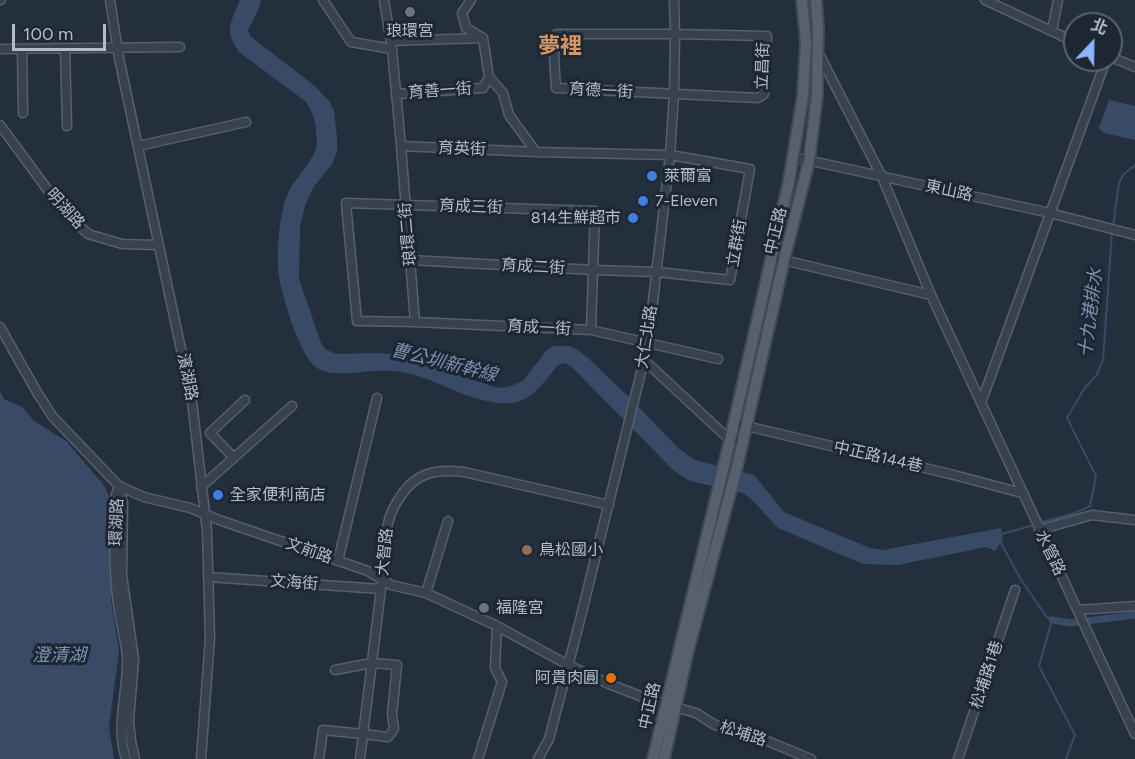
<!DOCTYPE html>
<html>
<head>
<meta charset="utf-8">
<style>
	body { margin:0 }
	#map { position:relative; width:1135px; height:759px; overflow:hidden; background:#242f3e; font-family:Figtree,"Noto Sans TC",sans-serif }
	canvas { display:block }
	.north { position:absolute; left:1063px; top:12px; width:60px; height:60px; box-sizing:border-box; background:#1d2633; border:2px solid #59626f; border-radius:50%; rotate:22deg; font-size:16px; font-weight:700; line-height:24px; text-align:center; color:#b4bcc9 }
	.north::after { content:''; display:block; margin:auto; width:21px; height:27px; background:#8ab5f9; clip-path:polygon(50% 0,100% 100%,50% 72%,0 100%) }
	.scale { position:absolute; left:12px; top:24px; width:94px; height:27px; box-sizing:border-box; border:3px solid #b4bcc9; border-top:0; padding-left:8px; font-size:18px; line-height:21px; white-space:nowrap; color:#b4bcc9; -webkit-text-stroke:4px #1d2633; paint-order:stroke }
</style>
</head>
<body>
<div id="map">
<canvas width="1135" height="759"></canvas>
<div class="north">北</div>
<div class="scale">100 m</div>
</div>
<script>
const ctx = document.querySelector('canvas').getContext('2d');
ctx.lineJoin = 'round';
function fillPath(path, color) { ctx.fillStyle = color; ctx.fill(path, 'evenodd'); }
function strokePath(path, color, width, dash) { ctx.strokeStyle = color; ctx.lineWidth = width; ctx.lineCap = dash ? 'butt' : 'round'; ctx.setLineDash(dash || []); ctx.stroke(path); }
function write(font, color, halo, rows, align = 'center') {
  ctx.font = font + ' Figtree,"Noto Sans TC",sans-serif'; ctx.lineWidth = 6; ctx.setLineDash([]); ctx.textBaseline = 'middle'; ctx.strokeStyle = halo; ctx.fillStyle = color; for (const [text, x, y, turn = 0] of rows) {
    ctx.save(); ctx.translate(x, y); ctx.rotate((+turn || 0) * Math.PI / 180); ctx.textAlign = isNaN(turn) ? turn : align; if (halo) ctx.strokeText(text, 0, 0); ctx.fillText(text, 0, 0); ctx.restore();
  }
}
const water = new Path2D(`
	M240,0H261L259,8L248,30L250,36L316,87L330,102L334,111L337,137V152L332,164L313,188L305,206L300,227L299,279L321,343L325,349L336,354L375,353L401,355L491,386L499,388L511,386L523,381L546,351L553,346H569L578,350L589,359L633,401L679,449L695,460L754,475L784,512L870,548L883,550L1001,528C1003,537 1001,543 995,551L986,547L898,565L863,564L778,528L752,500L743,493L690,481L674,471L572,367C568,365 565,362 560,364C556,366 554,370 551,374C541,386 529,401 512,403C475,406 443,381 407,373C397,371 386,370 376,371C358,371 333,378 317,368C302,358 289,316 284,298C282,291 280,284 279,276C276,254 279,216 287,195C294,179 311,164 316,148C318,143 316,136 316,130C315,118 312,111 305,101L239,52C224,30 230,24 240,0Z
	M1109,100L1135,106V140L1104,133L1099,128Z
	M0,392L4,399L22,407L34,421L66,441L103,484L112,502L111,600L119,651L109,727L114,759H0Z`);
const stream = new Path2D(`
	M1113,227L1119,183L1123,175L1135,165
	M1039,523L1075,513L1090,506L1096,476L1067,418L1084,389L1096,376L1103,360L1112,233
	M1002,534L1034,525
	M1002,534L1001,543L1020,578L1046,616L1052,620L1039,666L1075,735L1066,759`);
const canal = new Path2D(`
	M1052,620L1071,623L1135,615`);
const minor = new Path2D(`
	M0,0H1
	M110,0L119,58L192,401L207,531L210,638L201,759
	M323,0L351,42L392,49
	M384,0L392,49L401,146L536,152L670,155L750,169L730,280L657,272L594,270L410,260
	M471,0L462,13L466,28L483,38
	M985,0L1075,42
	M1052,31L1058,0
	M557,34H675L767,36L764,94L758,98L556,88L554,56Z
	M391,41L483,38L489,77L483,88L397,94
	M65,48L67,126
	M0,49L180,47
	M22,49L23,113
	M819,54L882,177L931,295L1135,734
	M1111,57L1135,67
	M489,77L503,93L509,115L536,152
	M0,125L61,208L88,234L122,244L159,245
	M138,146L246,122
	M401,146L415,322
	M793,157L1050,213L1135,235
	M779,259L931,295
	M0,327L38,394L53,417L119,486L144,497L190,508L219,520L368,571L391,585L426,593L497,626L568,665L609,684L653,701L696,713L715,725L753,735L811,759
	M591,330L595,211L346,203L357,321L415,322L591,330L718,359
	M644,360L730,440L743,442
	M981,403L1106,60
	M734,425L746,426L950,474L1022,493
	M234,458L210,433L245,400
	M119,486L115,498C115,533 113,569 118,604C120,622 126,640 127,658C128,693 115,725 126,759
	M119,487L123,503L122,575L134,659L129,721L131,741L135,759
	M201,487L292,406
	M1039,530L1092,515L1135,520
	M338,561L377,398
	M208,577L381,589
	M426,593L448,521
	M1078,610L1135,606
	M319,759L323,730L363,734L388,737L394,729L392,714L397,665L372,663L335,670
	M360,759C367,700 375,640 382,581C386,550 381,524 400,497C416,472 436,469 464,472L609,505
	M478,759L502,682L495,668L497,626
	M538,759L549,739L580,620L648,344L670,155L674,95L675,34L674,0
	M958,759L1015,590`);
const major = new Path2D(`
	M653,759L730,440L789,181L803,96L806,43L802,0
	M664,759L688,651L737,467L784,260L809,161L817,96L818,27L816,0`);
const markers = [
	[410,12,6,"#6b7280"],
	[652,176,6,"#3f7fe0"],
	[643,201,6,"#3f7fe0"],
	[633,218,6,"#3f7fe0"],
	[218,495,6,"#3f7fe0"],
	[527,550,6,"#8d6e63"],
	[484,608,6,"#6b7280"],
	[611,678,6,"#e8710a"]
];
const poiNames = [
	["琅環宮",410,31,"center"],
	["萊爾富",664,176],
	["7-Eleven",655,201],
	["814生鮮超市",621,218,"right"],
	["全家便利商店",230,495],
	["鳥松國小",539,550],
	["福隆宮",496,608],
	["阿貴肉圓",599,678,"right"]
];
const streetNames = [
	["立昌街",763,66,-88],
	["育善一街",440,91,-4],
	["育德一街",601,91,3],
	["育英街",462,149,2],
	["東山路",949,191,12],
	["育成三街",471,207,2],
	["明湖路",65,209,48],
	["中正路",776,231,-76],
	["琅環二街",408,234,-95],
	["立群街",737,243,-80],
	["育成二街",533,267,3],
	["育成一街",539,328,3],
	["大仁北路",647,337,-81],
	["濱湖路",187,377,79],
	["中正路144巷",878,457,13],
	["環湖路",117,522,-88],
	["文前路",309,551,19],
	["大智路",385,552,-84],
	["水管路",1050,553,64],
	["文海街",294,583,4],
	["松埔路1巷",987,675,-72],
	["中正路",650,706,-77],
	["松埔路",743,734,18]
];
const waterNames = [
	["十九港排水",1091,313,-83],
	["曹公圳新幹線",444,363,14],
	["澄清湖",59,656]
];
const districtNames = [
	["夢裡",560,47]
];
fillPath(water, '#384a66');
strokePath(stream, '#384a66', 2);
strokePath(canal, '#384a66', 7);
strokePath(minor, '#565f6c', 11);
strokePath(major, '#414a57', 14);
strokePath(minor, '#38414e', 8);
strokePath(major, '#56606e', 10);
for (const [x, y, r, color] of markers) { const dot = new Path2D(); dot.arc(x, y, r, 0, 2 * Math.PI); ctx.fillStyle = color; ctx.fill(dot); strokePath(dot, '#1d2633', 2); }
write('16px', '#b4bcc9', '#1d2633', poiNames, 'left');
write('16px', '#b4bcc9', '#1d2633', streetNames);
write('italic 18px', '#7c92b1', '#1d2633', waterNames);
write('bold 22px', '#d69563', '#1d2633', districtNames);
</script>
</body>
</html>
